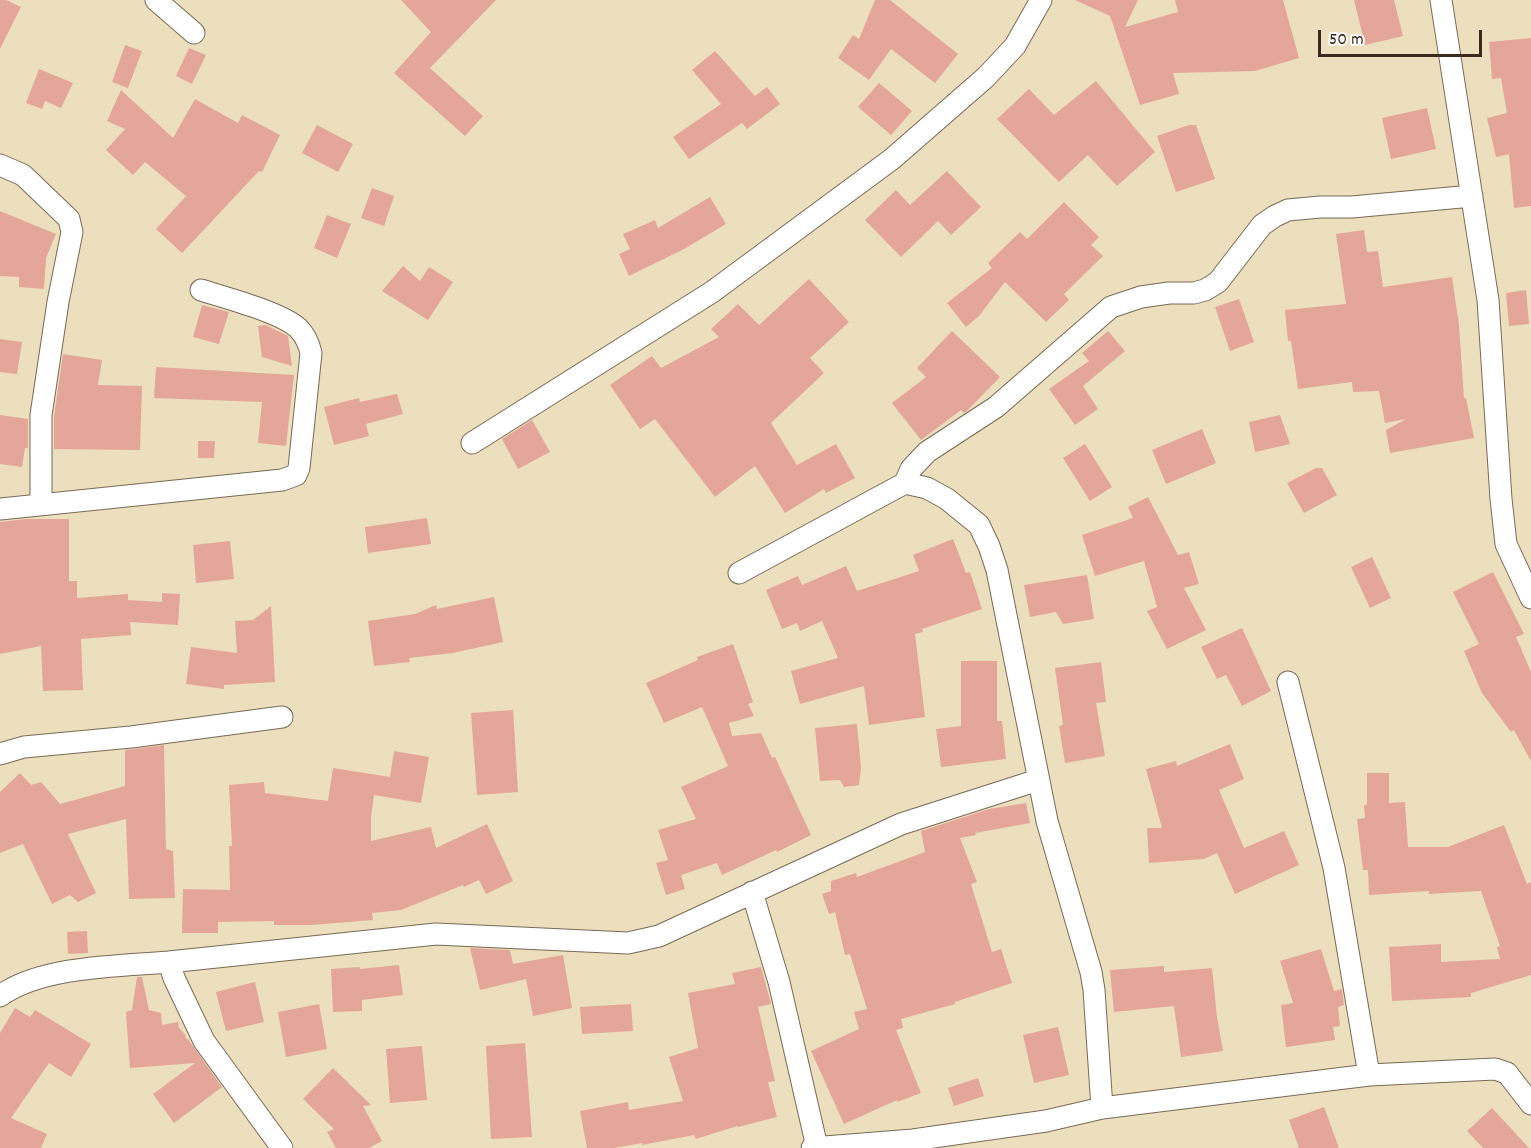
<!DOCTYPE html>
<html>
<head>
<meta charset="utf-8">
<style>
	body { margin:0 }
	#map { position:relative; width:1531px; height:1148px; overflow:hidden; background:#ebdfbd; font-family:Dekko,sans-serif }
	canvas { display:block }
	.scale { position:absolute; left:1318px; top:30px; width:164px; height:27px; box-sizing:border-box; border:3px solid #3b2a1e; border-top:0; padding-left:8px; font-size:18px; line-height:21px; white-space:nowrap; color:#3b2a1e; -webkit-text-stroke:4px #fff; paint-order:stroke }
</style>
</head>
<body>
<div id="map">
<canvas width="1531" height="1148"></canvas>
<div class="scale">50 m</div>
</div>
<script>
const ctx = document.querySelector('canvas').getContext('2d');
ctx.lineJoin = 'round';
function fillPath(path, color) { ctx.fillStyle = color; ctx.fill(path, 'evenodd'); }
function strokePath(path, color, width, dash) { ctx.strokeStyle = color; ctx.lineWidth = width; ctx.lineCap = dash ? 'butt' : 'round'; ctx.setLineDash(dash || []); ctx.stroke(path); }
const building = new Path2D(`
	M0,0H6L21,7L0,49Z
	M401,0H496L430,68L483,116L465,136L394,73L431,32Z
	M875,0H890L958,54L935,83L891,49L869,80L838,58L853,35L859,39Z
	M1075,0H1138L1125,27L1178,12L1175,0H1283L1299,58L1255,71L1173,73L1179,94L1140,105L1110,16Z
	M1354,0H1394L1403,36L1365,45Z
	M1531,38V206L1514,208L1509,154L1496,157L1487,118L1507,113L1501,78L1492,79L1489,42Z
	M125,45L142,51L128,88L112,82Z
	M189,48L206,55L192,84L176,76Z
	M715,51L755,96L767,87L780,104L747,129L742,123L689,159L673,137L721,104L692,70Z
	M39,69L73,83L61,108L45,101L42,109L26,103Z
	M1096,81L1155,152L1117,186L1088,155L1059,182L997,119L1029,89L1054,115Z
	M879,83L912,111L891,135L858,107Z
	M121,90L173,138L195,99L238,123L242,115L280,135L262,172L259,171L182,253L156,229L186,196L145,162L133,175L106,150L125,129L107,121Z
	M1427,108L1436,149L1391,159L1382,118Z
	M317,125L353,144L338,172L302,153Z
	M1189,125H1196L1215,179L1176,192L1157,136Z
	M947,171L981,207L951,235L938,221L901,257L865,220L896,190L910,205Z
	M372,188L394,196L384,226L361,218Z
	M710,197L726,224L684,249L629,276L619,254L630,249L623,234L655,220L658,228Z
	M1064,202L1099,237L1091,245L1103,256L1064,294L1069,300L1046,322L1005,282L979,316L966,327L947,303L992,268L988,263L1020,232L1027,239Z
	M0,211L56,234L46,258L44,289L19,287V277L0,276Z
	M327,215L351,224L337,258L314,248Z
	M1364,230L1367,252L1378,251L1383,287L1452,277L1459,325L1464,398H1466L1474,438L1390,453L1386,430L1406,419L1385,423L1379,391L1353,392L1352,382L1298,389L1291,341H1288L1285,310L1346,304L1336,234Z
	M403,266L420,281L429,267L453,282L428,320L382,291Z
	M809,279L849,322L810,358L824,373L771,423L797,465L836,444L855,478L826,493L824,489L785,513L755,466L715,497L655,419L640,429L610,385L652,356L661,368L719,337L711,329L738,304L759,325Z
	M1526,290L1529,324L1509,326L1506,293Z
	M1239,299L1254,342L1230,351L1215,307Z
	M202,305L229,312L219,344L193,337Z
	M266,325L288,336L292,366L262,357L258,326Z
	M952,331L1000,377L967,411L964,413L961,410L921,440L892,403L926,377L917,368Z
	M1108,331L1125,351L1083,386L1098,409L1075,425L1049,389L1089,361L1082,353Z
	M0,339L22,342L17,374L0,372Z
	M63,354L102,360L98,385L142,386L140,450L54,449V416Z
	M156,367L294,375L286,446L258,443L262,402L154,398Z
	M397,394L403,414L366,424L369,436L334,445L324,407L359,398L360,402Z
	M0,415L28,419V448H25L22,467L0,464Z
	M1280,415L1290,444L1255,452L1249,422Z
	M532,420L550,452L518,469L502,439Z
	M1202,429L1216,463L1166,484L1152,450Z
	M198,441H215L214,458H198Z
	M1085,444L1112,487L1090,501L1063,458Z
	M1316,468H1322L1337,495L1304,513L1287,483Z
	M1148,497L1178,555L1189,552L1199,584L1184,588L1206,630L1167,649L1147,611L1157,607L1144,561L1095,576L1082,535L1133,518L1128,507Z
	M427,518L431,544L368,553L365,527Z
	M26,519H69V581H77V598L128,594V600L162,602V593L180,594L178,625L130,622L131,635L81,639L83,690L43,691L41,646L0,654V522Z
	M953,539L966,573L970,572L982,609L922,629L923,632L915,634L925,717L869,725L864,686L800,704L791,671L838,658L822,621L800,631L797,623L782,629L766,590L798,576L802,585L846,566L857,591L919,571L913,555Z
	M230,541L234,579L196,583L193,545Z
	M1372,557L1391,598L1370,608L1351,567Z
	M1493,572L1524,634L1516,637L1531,672V761L1514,730L1511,732L1482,693L1464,651L1479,644L1453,592Z
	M1087,575L1094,619L1063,624L1056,612L1030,617L1024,585Z
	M494,597L503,642L453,653L409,658L410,662L374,666L368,621L415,614L436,605L437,609Z
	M271,606L275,682L224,685V689L186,684L191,647L237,653L235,621L253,620Z
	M1242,628L1271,691L1242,706L1226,675L1217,679L1201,647Z
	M733,644L753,702L748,704L754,716L729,723L732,736L761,733L772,758L775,757L811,835L777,852L776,850L722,875L717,863L681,875L685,889L666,895L656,863L668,860L658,830L696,819L681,787L728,766L702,707L664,723L646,683L698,660L697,657Z
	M961,661H997V721H1002L1006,759L941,767L936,729L961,726Z
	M1101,662L1106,702L1096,703L1105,756L1065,763L1059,726L1063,725L1055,668Z
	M513,710L518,792L477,795L471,713Z
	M857,724L861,768L859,785L844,787L840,780L820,781L815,728Z
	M1230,744L1244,779L1219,790L1244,848L1284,831L1299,865L1235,894L1217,853L1204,859L1149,863L1147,828H1162L1146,769L1176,761L1177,766Z
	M164,745L166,849L173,851L175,898L129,899L126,819L68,834L96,893L78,902L70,895L52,904L23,844L0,853V792L20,773L31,785L41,782L60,804L125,786V750Z
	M394,751L429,757L421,803L374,795L371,818V841L431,827L436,848L487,824L513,881L486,894L479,880L464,887L463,885L401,910L372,913L373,920L312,925H274V921L218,922V933H182L183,889L230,890L229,846H232L229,785L264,782L265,793L328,801L333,768L390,777Z
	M1367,773H1389V803L1405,802L1408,847H1448L1504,825L1527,884L1531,882V975L1471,993V997L1392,1001L1389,947L1441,944V962L1500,959L1497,947L1500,946L1481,891L1429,894V891L1369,895L1368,870H1363L1357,819L1365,818L1364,805H1367Z
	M1026,803L1030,823L975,833L976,835L960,838L977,882L971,884L992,952L1001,949L1012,983L955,1002V1004L901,1019L903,1028L896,1030L921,1093L897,1102V1100L844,1124L811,1051L859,1029L854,1012L867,1009L850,954L845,955L835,912L829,914L822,894L831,891V881L856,873L857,877L925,852L921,831L989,809Z
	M87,931L88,953L68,954L67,932Z
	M470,948L510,950L513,964L563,955L572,1008L533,1016L526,979L480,990Z
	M1321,949L1334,991L1342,989L1344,1005L1338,1007L1340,1026L1333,1027L1335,1040L1286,1047L1281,1005L1293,1003L1280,961Z
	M399,965L403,995L362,1000V1011L333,1012L331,969L360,967V969Z
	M1164,966V972L1212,968L1217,1017L1223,1051L1181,1057L1174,1006L1114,1012L1110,970Z
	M761,967L771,1004L758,1007L775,1081L768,1082L777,1117L738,1127L737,1126L696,1139L694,1135L642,1145V1143L614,1148H587L580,1111L628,1102L629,1110L683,1101L669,1057L698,1048L688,993L735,984L732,973Z
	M137,977H142L149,1010L161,1013L162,1025L178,1022L179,1028L185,1034L186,1039H188L222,1087L174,1123L153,1094L195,1063L130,1068L126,1012L132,1010Z
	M255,982L264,1022L226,1031L216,992Z
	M319,1004L327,1049L286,1057L278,1012Z
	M631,1004L633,1031L582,1034L580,1007Z
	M15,1008L30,1017L35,1010L91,1044L71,1077L49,1063L11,1118L47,1134L41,1148H0V1033Z
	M1058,1027L1069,1075L1034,1083L1023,1035Z
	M525,1043L532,1137L491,1139L486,1046Z
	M422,1046L427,1100L390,1103L386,1049Z
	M333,1068L371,1105L363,1106L382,1141L369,1148H336L327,1132L334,1129L303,1099Z
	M978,1078L984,1096L954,1106L948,1088Z
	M1324,1107L1339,1148H1299L1289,1120Z
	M1492,1108L1529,1148H1483L1467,1131Z`);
const minor = new Path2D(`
	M156,0L194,33
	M1441,0L1488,300L1501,499L1506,544L1531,598
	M0,165L23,175L69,219L72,232L58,302L41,415V504
	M472,443L712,292L892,159L986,77L1015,46L1041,0
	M905,483L927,488L947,499L979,525L989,546L997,570L1047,821L1091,972L1094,990L1102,1108
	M0,509L282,480L296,475L299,468L311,353C309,344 305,335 298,328C280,312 226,298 201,290
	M739,573L905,483L911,469L927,452L996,407L1111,307L1141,297L1169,293H1194L1205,290L1218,282L1262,225L1275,216L1288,210L1320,207H1352L1472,196
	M1288,682L1334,868L1369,1075
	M0,754L24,747L131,737L282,717
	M752,892L779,982L817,1147
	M169,962L436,934L628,943L659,936L901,824L1038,780
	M0,996C41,966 119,966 169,962L174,978L204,1041L282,1148
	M812,1148L913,1140L1046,1121L1102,1108L1369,1075L1495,1069L1507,1073L1531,1104`);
fillPath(building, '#e5a69a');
strokePath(minor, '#796956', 23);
strokePath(minor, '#fff', 21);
</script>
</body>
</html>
